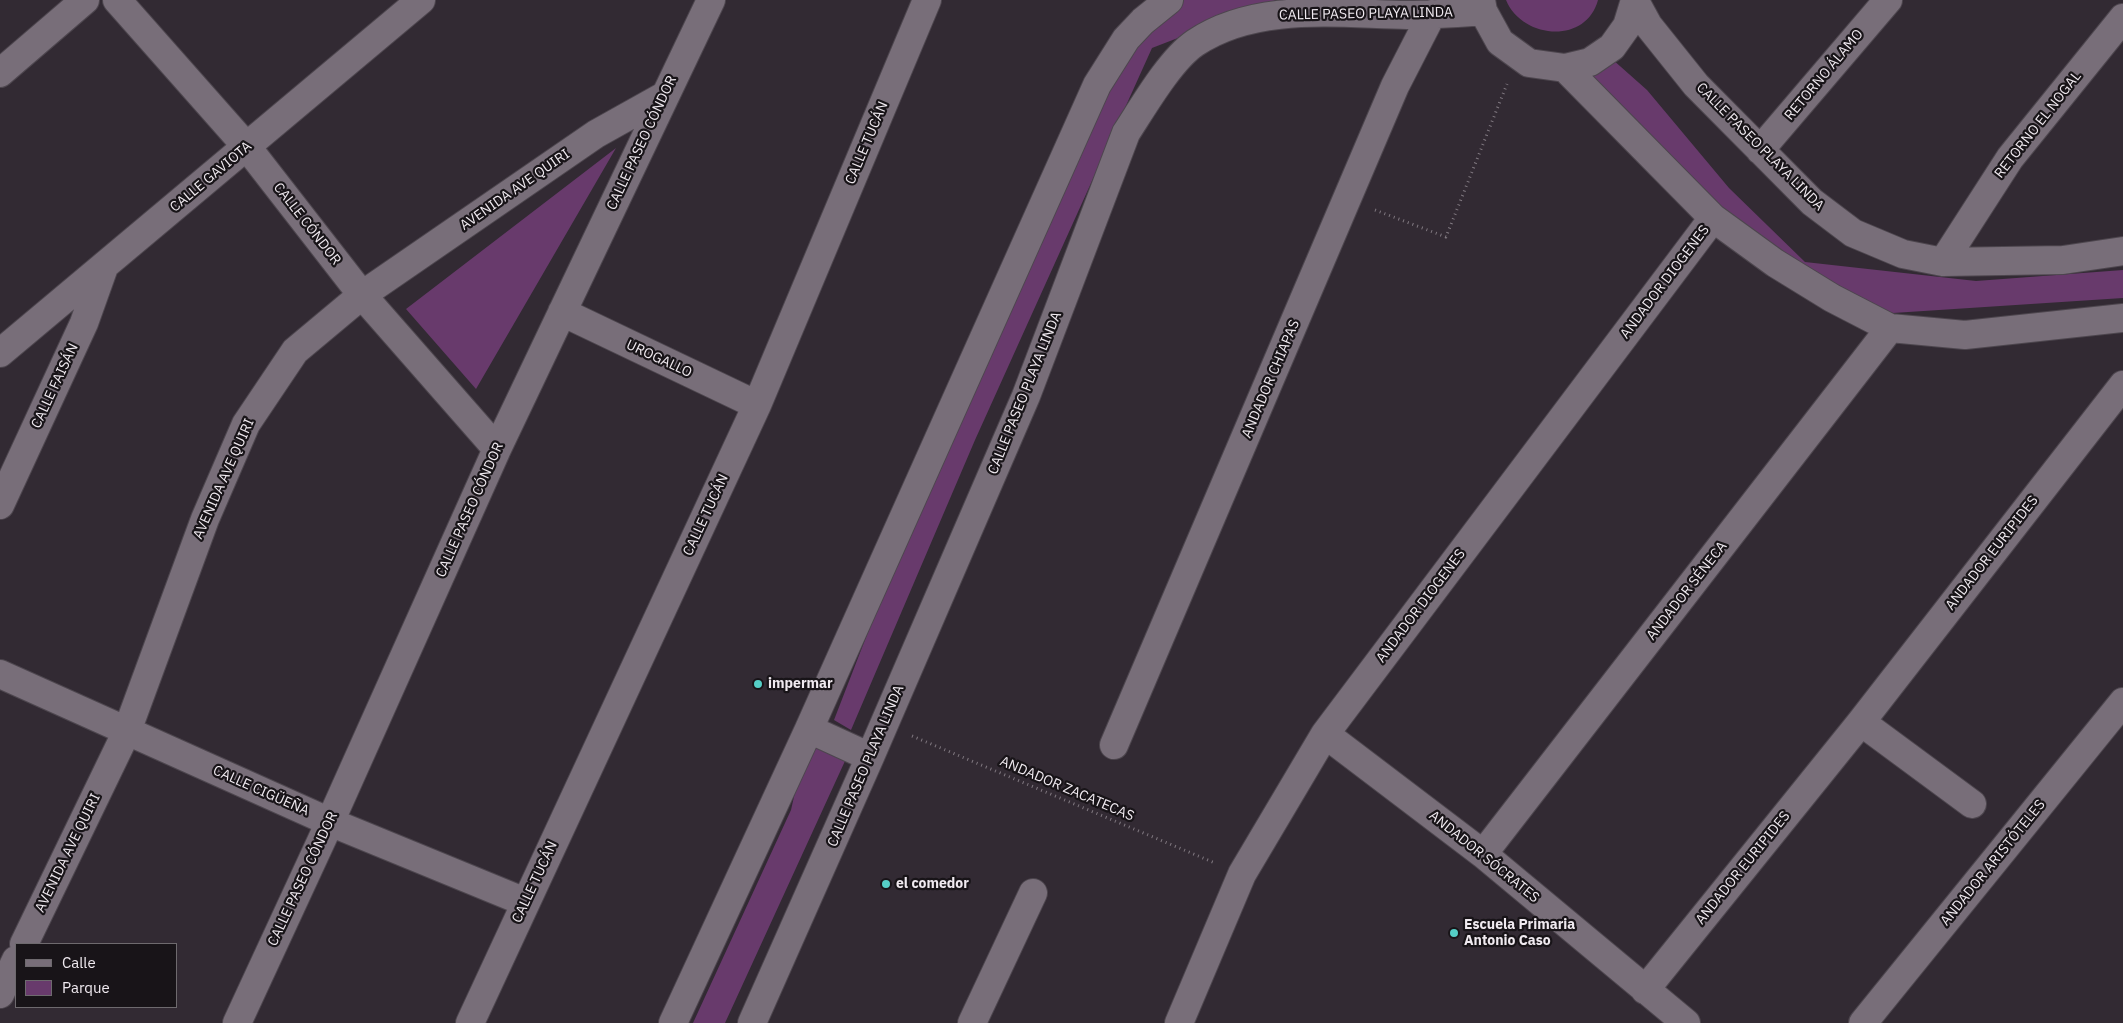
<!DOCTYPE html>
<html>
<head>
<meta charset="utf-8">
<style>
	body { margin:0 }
	#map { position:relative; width:2123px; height:1023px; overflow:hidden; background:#322a33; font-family:"IBM Plex Sans",sans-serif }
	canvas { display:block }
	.legend { position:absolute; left:15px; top:943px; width:162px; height:65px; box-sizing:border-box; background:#181418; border:1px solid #6e6a6e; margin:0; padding:6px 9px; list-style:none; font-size:15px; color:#f0eaf0 }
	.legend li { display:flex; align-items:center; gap:10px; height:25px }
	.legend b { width:25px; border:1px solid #6e6a6e }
</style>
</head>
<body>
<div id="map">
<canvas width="2123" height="1023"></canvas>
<ul class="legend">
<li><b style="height:6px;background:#786e79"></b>Calle</li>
<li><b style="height:14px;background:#683a6c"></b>Parque</li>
</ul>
</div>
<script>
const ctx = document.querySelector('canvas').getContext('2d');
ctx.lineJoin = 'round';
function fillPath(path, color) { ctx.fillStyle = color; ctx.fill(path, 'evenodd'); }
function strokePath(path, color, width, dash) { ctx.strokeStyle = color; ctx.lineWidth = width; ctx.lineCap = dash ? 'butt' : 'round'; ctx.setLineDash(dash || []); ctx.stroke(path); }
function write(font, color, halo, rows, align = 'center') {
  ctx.font = font + ' "IBM Plex Sans",sans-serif'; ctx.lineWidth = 4.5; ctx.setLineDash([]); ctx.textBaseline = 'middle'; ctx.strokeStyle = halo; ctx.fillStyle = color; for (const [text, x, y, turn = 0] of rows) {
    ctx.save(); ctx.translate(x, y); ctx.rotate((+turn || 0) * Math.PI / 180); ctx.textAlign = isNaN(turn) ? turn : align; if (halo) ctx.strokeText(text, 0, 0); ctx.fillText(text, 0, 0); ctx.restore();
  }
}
const green = new Path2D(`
	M1183,0H1276L1152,48L975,440L851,730L834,720L875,614L1096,96L1171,3Z
	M1506,0H1598C1586,45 1522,39 1506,0Z
	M1612,59L1647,90L1729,188L1805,262L1976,281L2123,270V298L1893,313L1822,287L1707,200L1584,74Z
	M616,148L476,389L406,309Z
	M806,743L845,761L725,1023H693L791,810Z`);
const path = new Path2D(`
	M1375,210L1446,237L1507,84
	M912,736L1215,863`);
const minor = new Path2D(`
	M117,0L247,147L362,295L497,449
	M1481,0L1483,11L1500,42L1529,63L1565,68L1590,62L1612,47L1627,26L1635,0
	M1635,1L1648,25L1696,85L1812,202L1853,233L1903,254L1943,262L2063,260L2123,251
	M1565,68L1713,218L1775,263L1832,298L1890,328L1965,335L2123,318
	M0,73L85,0
	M1760,150L1888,0
	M1943,262L2010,158L2123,18
	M562,312L757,405
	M0,353L421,0
	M0,505L84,323L104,267
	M0,674L330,822L525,902
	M1861,722L1972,804
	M809,729L870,757
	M1325,734L1483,854L1686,1023
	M1114,745L1395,86L1432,14
	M1483,854L1890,328
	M24,944L127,731L205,519L246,424L295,351L362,295L596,134L664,96
	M1645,990L1861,722L2123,385
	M0,994L16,960
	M237,1023L330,822L497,449L711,0
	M470,1023L757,405L927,0
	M673,1023L809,729L1097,85L1126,39L1143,21L1169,0
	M752,1023L870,757L1026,396L1126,133C1143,107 1170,60 1195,43C1256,2 1338,14 1407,15C1432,15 1457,13 1483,11
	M972,1023L1033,893
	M1179,1023L1242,874L1325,734L1713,218
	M1863,1023L2123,702`);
const markers = [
	[758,684,5,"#55cec6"],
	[886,884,5,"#55cec6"],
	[1454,933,5,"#55cec6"]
];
const streetNames = [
	["CALLE PASEO PLAYA LINDA",1366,14,-1],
	["RETORNO ÁLAMO",1824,75,-50],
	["RETORNO EL NOGAL",2038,125,-52],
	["CALLE PASEO CÓNDOR",642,143,-65],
	["CALLE TUCÁN",867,143,-67],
	["CALLE PASEO PLAYA LINDA",1760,147,45],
	["CALLE GAVIOTA",211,177,-40],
	["AVENIDA AVE QUIRI",515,190,-35],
	["CALLE CÓNDOR",307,224,52],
	["ANDADOR DIOGENES",1665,282,-53],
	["UROGALLO",659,359,25],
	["ANDADOR CHIAPAS",1271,379,-67],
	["CALLE FAISÁN",55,386,-65],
	["CALLE PASEO PLAYA LINDA",1025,393,-68],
	["AVENIDA AVE QUIRI",224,479,-66],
	["CALLE PASEO CÓNDOR",470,510,-66],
	["CALLE TUCÁN",706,515,-65],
	["ANDADOR EURIPIDES",1992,553,-52],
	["ANDADOR SÉNECA",1687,591,-52],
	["ANDADOR DIOGENES",1421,606,-53],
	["CALLE PASEO PLAYA LINDA",866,766,-67],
	["ANDADOR ZACATECAS",1067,789,23],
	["CALLE CIGÜEÑA",261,791,24],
	["AVENIDA AVE QUIRI",68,853,-64],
	["ANDADOR SÓCRATES",1484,857,39],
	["ANDADOR ARISTÓTELES",1993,863,-51],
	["ANDADOR EURIPIDES",1743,868,-51],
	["CALLE PASEO CÓNDOR",303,879,-65],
	["CALLE TUCÁN",535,882,-65]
];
const poiNames = [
	["impermar",768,684],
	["el comedor",896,884],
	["Escuela Primaria",1464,925],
	["Antonio Caso",1464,941]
];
fillPath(green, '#683a6c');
strokePath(minor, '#4d464e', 30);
strokePath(path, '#817981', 3, [1, 4]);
strokePath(minor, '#786e79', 28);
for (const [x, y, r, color] of markers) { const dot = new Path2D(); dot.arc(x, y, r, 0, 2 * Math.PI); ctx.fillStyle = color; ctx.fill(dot); strokePath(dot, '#181418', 2); }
write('14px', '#f0eaf0', '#181418', streetNames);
write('bold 14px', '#f0eaf0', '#181418', poiNames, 'left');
</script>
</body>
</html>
